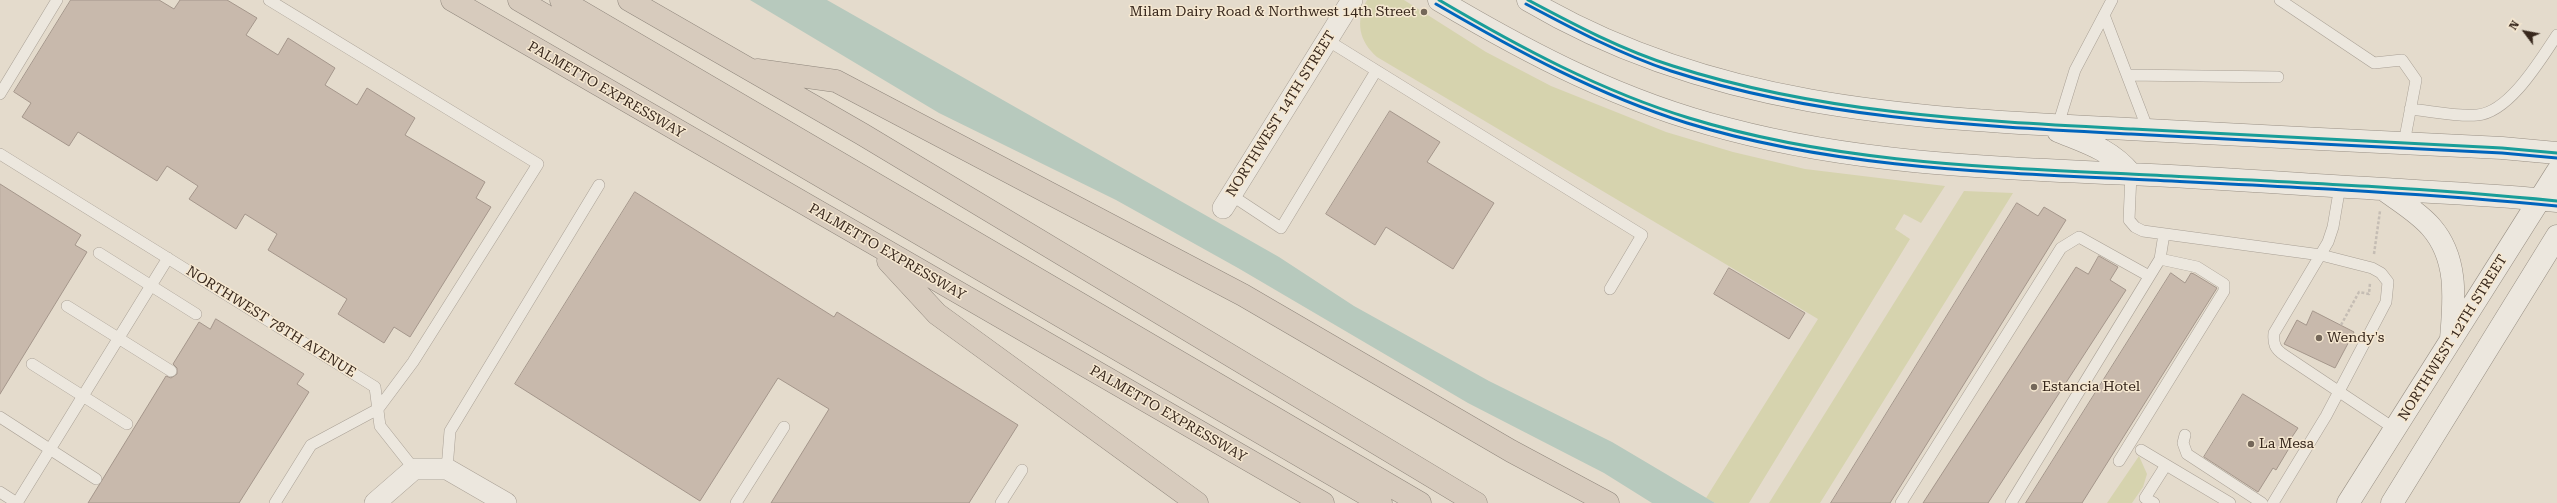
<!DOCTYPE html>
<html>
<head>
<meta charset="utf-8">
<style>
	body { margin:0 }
	#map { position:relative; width:2557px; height:503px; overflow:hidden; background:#e4dbcc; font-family:"Roboto Serif",serif }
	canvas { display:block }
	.north { position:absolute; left:2505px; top:12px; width:40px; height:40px; -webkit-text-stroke:3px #f6e8d1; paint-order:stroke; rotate:302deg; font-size:11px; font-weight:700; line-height:16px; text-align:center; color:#38281d }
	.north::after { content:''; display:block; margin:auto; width:14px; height:18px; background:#38281d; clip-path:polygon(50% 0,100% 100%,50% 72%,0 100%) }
</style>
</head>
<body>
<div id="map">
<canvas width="2557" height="503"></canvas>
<div class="north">N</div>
</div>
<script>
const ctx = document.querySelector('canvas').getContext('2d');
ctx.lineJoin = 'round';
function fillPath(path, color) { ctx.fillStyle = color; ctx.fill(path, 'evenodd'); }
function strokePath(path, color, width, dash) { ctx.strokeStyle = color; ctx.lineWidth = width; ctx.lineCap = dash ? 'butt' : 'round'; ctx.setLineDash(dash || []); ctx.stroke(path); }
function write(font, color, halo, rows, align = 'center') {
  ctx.font = font + ' "Roboto Serif",serif'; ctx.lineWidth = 3; ctx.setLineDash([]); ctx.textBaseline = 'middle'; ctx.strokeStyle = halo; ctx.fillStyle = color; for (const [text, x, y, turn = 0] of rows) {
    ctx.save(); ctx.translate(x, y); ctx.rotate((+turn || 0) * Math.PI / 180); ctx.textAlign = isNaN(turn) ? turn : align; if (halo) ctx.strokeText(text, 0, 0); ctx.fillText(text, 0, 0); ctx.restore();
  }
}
const green = new Path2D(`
	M1367,0H1404L1486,52L1551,86L1666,132L1733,152L1805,169L1945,186L1921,223L1904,214L1895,229L1910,239L1749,503H1715L1706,498L1818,319L1377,57C1359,41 1355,22 1367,0Z
	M1964,191L2013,193L1820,503H1769Z
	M2139,456L2147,474L2143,487L2132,503H2107Z`);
const water = new Path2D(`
	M750,0H827L1279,257L1354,306L1489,381L1612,442L1715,503H1652L1604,473L1468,403L1238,268L1116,200L939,113Z`);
const building = new Path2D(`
	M71,0H159L174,9L180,0H227L257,18L246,35L278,55L288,38L335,68L325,85L357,105L367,88L415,118L405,135L485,182L476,198L491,207L410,337L394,327L384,343L338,314L347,299L268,250L277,234L245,214L236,229L189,199L198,186L167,166L157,181L78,132L69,146L22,117L31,103L14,92Z
	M1390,111L1440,142L1427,162L1494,203L1453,269L1386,227L1375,245L1326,214Z
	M0,184L81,235L75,245L87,252L0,394Z
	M635,192L834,317L837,312L1018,425L969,503H771L829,409L778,378L700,501L515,384Z
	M2017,203L2038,216L2044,207L2066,220L1890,503H1831Z
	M2099,256L2118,267L2110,280L2126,290L1988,503H1923L2076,267L2088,274Z
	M1729,268L1805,313L1789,339L1714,294Z
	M2171,273L2185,283L2191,273L2194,274L2217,288L2082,503H2026Z
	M2313,311L2354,332L2335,368L2284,344L2297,320L2306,325Z
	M216,319L304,374L297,384L309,392L239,503H88L166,376L171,378L177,374V368L173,364L199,322L210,329Z
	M2243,394L2298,428L2288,443L2291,445L2276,470L2273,468L2258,492L2204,457Z`);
const path = new Path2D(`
	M2374,254L2380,211
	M2341,325L2359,292L2369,294L2370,283`);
const lane = new Path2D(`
	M269,0L538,164L413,362L378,409L311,445L275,503
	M2280,0L2374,63L2402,60L2416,80L2404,143
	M2104,15L2148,130
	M1327,40L1642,235L1610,289
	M2127,75L2278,77
	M0,94L57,0
	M2410,109C2431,111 2458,117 2477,115C2509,113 2541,59 2557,35
	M2058,125L2075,70L2112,0
	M0,154L375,387L380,426L414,469
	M2131,174L2129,220L2135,227L2143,231L2321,255L2372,268L2381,273L2388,282L2386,302L2326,416L2273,503
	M2340,186L2333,227L2328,242L2274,333C2273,344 2275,349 2284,355L2395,429
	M1231,195L1281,228L1376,71
	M99,253L196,314
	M67,306L171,371
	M32,364L127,424
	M0,417L96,479
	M2185,435L2183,443L2187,454L2262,503
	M2141,450L2230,503
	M2119,461L2224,291V284L2197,267L2160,259
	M447,469L450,431L599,185
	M0,492L17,503
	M17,503L168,258
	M736,503L784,427
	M1001,503L1022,470
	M1901,503L2061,248L2079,237L2149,276
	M2011,503L2160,259L2164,234
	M2154,503L2145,498L2166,465`);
const street = new Path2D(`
	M1223,208L1352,0
	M375,503L414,469H447L506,503`);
const secondary = new Path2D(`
	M1439,0C1532,55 1622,102 1728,129C1860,164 1995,168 2130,174C2215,178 2299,184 2384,189C2442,193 2499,195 2557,201
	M1528,0C1716,111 1917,118 2128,129C2253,136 2377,142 2502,148L2557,153
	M2058,131C2087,143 2110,149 2131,174
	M2383,189C2399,201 2418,212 2431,227C2459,259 2454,301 2451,339
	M2348,503L2557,172
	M2392,503L2557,236`);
const highway = new Path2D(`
	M452,0L1323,503
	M519,0L1381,503
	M561,0L1420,503
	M629,0L862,134L1476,503
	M757,70L836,81L1243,295L1511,451L1608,503
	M888,261L937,314L1197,503`);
const bus1 = new Path2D(`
	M1439,0C1519,47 1601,91 1689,118C1832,162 1982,167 2130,174C2272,181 2415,187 2557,201
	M1528,0C1575,25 1622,50 1673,66C1822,114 1978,121 2133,129C2256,136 2379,142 2502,148L2557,153`);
const bus2 = new Path2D(`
	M1436,4C1517,51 1598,95 1687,123C1830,167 1980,172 2129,179C2271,186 2415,192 2557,206
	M1526,4C1573,29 1620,54 1671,71C1820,119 1976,126 2131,134C2255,141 2378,147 2502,153L2557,158`);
const markers = [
	[1424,12,4,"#74675a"],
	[2319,338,4,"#74675a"],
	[2034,387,4,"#74675a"],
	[2251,444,4,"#74675a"]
];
const poiNames = [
	["Milam Dairy Road & Northwest 14th Street",1416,12,"right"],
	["Wendy's",2327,338],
	["Estancia Hotel",2042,387],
	["La Mesa",2259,444]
];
const streetNames = [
	["PALMETTO EXPRESSWAY",606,90,30],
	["NORTHWEST 14TH STREET",1281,114,-58],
	["PALMETTO EXPRESSWAY",887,252,30],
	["NORTHWEST 78TH AVENUE",271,322,32],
	["NORTHWEST 12TH STREET",2453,338,-58],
	["PALMETTO EXPRESSWAY",1168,414,30]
];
fillPath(green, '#d6d3ae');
fillPath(water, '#b7c9bd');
fillPath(building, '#c8b9ac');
strokePath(building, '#a4968b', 1);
strokePath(lane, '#a9a095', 12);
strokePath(street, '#a9a095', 22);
strokePath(secondary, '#999085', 23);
strokePath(highway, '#8f867c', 23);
strokePath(path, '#c5bdb4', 2.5, [3, 2]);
strokePath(lane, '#ece7de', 11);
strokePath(street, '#ece7de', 21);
strokePath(secondary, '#ece7de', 22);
strokePath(highway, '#d7cbbd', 22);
strokePath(bus1, '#199e99', 3);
strokePath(bus2, '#0065bd', 3);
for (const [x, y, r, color] of markers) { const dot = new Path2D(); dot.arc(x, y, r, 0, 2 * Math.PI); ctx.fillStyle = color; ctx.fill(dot); strokePath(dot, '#f6e8d1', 1.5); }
write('14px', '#38281d', '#f6e8d1', poiNames, 'left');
write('14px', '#38281d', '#f6e8d1', streetNames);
</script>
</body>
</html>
